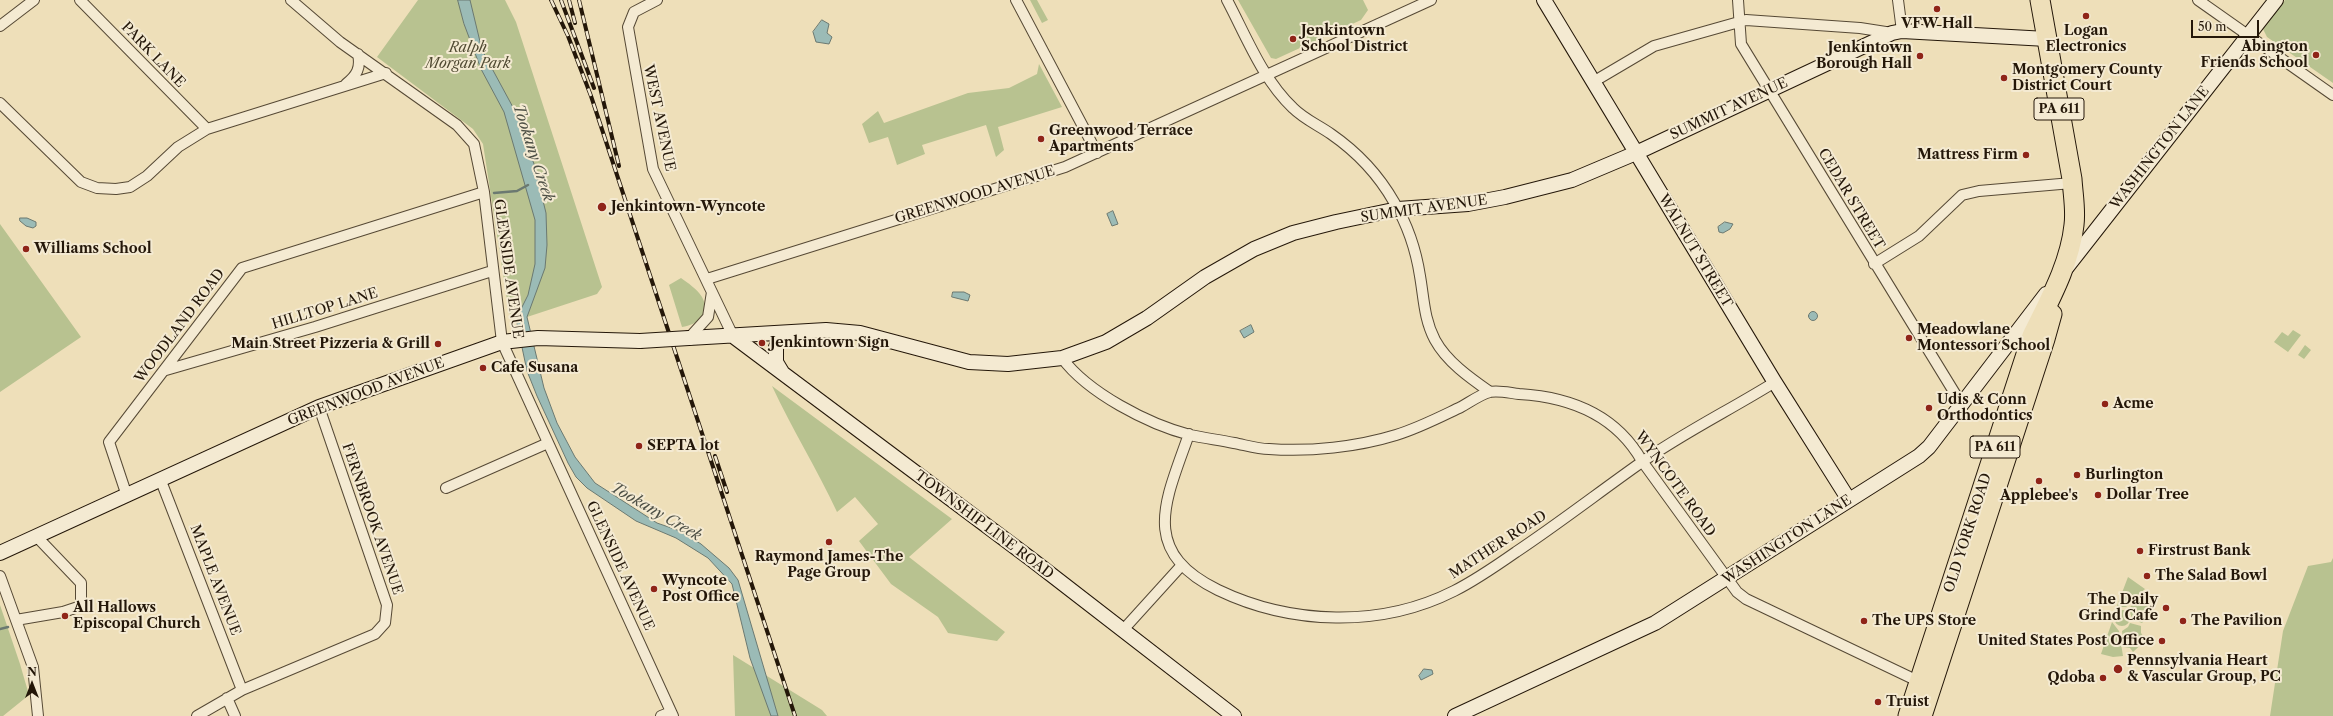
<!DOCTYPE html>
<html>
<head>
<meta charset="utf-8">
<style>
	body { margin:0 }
	#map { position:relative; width:2333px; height:716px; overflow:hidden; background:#eedfb9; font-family:"Libre Caslon Text",serif }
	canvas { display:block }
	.north { position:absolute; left:12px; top:664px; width:40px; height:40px; -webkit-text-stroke:3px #f4ead2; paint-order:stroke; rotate:0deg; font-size:11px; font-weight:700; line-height:16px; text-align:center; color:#241709 }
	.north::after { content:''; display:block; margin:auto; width:14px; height:18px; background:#241709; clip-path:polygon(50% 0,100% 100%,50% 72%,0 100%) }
	.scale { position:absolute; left:2191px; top:20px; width:68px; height:18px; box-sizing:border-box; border:2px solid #241709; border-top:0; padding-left:5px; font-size:12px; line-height:14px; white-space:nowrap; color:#241709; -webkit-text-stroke:3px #f4ead2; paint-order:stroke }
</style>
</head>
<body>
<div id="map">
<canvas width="2333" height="716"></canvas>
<div class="north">N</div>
<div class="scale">50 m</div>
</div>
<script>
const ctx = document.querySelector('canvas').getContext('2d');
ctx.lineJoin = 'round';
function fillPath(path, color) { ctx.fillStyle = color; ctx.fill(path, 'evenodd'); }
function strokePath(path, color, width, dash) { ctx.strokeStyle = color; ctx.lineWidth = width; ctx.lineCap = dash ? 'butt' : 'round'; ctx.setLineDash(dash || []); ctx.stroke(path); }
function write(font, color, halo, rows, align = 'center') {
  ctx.font = font + ' "Libre Caslon Text",serif'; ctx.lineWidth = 4; ctx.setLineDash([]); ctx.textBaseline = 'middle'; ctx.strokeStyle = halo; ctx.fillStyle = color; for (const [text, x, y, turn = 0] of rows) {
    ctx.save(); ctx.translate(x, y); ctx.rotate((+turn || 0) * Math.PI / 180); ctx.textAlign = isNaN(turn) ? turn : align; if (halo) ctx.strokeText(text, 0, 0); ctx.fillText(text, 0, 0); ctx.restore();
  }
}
const green = new Path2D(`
	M418,0H505L516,22L602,287L597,294L527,317L515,319L509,313L483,144L473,129L377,57Z
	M1030,0H1037L1048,20L1042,23Z
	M1238,0H1363L1368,10L1361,20L1276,59L1271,58Z
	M2285,0H2333V83L2267,37L2263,29Z
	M1039,64L1062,107L998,127L1004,150L996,157L986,125L922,145L925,154L897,165L888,137L869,143L862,124L878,111L884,123L968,93L1009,88L1037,74Z
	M0,224L81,337L0,392Z
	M681,278C688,283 697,289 702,297C711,313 698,325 682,327L669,285Z
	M2293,330L2301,335L2288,352L2274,342L2282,332L2288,336Z
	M2305,345L2311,350L2304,359L2298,355Z
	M772,386L952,519L909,557L1005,632L997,641L948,633L938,617L891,584L859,541L878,524L855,497L837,512C817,469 792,429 772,386Z
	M2333,558V716H2270L2283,631L2308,566L2331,562Z
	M2128,577L2145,589L2126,607H2119L2115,611Z
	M2141,597L2151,598L2155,615L2148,616L2142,623L2132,619L2129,608Z
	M0,605L20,664L29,695L3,716H0Z
	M2114 618a8 8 0 1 1 16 0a8 8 0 1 1-16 0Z
	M2112,622L2119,631L2123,656L2113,657L2101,654Z
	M2130,623L2141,626V633L2146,640L2133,652L2130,648L2124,647L2122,631L2128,627Z
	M733,655L822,710L827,716H735Z`);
const water = new Path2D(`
	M458,0H470L482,50L515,111L534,164L546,213L547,245L545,268L527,317L544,388L557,423L575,457L595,483L657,523L680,531L701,544L729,568L738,580L778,716H771L750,658L732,584L708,558L676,538L636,521L587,488L576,477L568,463L537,396L527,371L516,319L528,295L535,264V220L504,112L481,69L464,24Z
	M822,20L829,24L827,33L832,37L829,44L816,42L813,32Z
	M1113,211L1118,224L1112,226L1107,214Z
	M20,218H27L36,222V226L33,228L26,226L20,221Z
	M1725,222L1733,224L1730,229L1723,233L1719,232L1718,227Z
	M953,292H964L970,295L968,301L952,297Z
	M1808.5 316a4.5 4.5 0 1 1 9 0a4.5 4.5 0 1 1-9 0Z
	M1251,325L1254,332L1244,338L1240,331Z
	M1424,669L1432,670L1433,674L1421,680L1419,676Z`);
const stream = new Path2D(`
	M494,193L517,191L528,185
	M0,629L8,627`);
const street = new Path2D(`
	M80,0L207,129
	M291,0L340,42L457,125L474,144L484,192L502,342L673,716
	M657,0L634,12L628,27L653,169L733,336
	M1016,0L1097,153
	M1227,0C1246,36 1263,80 1293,108C1304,119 1318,125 1331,134C1357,152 1378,174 1394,202C1407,224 1416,250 1420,276C1424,299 1424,319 1435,340C1447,362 1470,378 1490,392
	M1738,0L1741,44L1962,405
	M1898,0L1902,31
	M2198,0L2333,95
	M0,26L34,0
	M1593,82L1654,46L1746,20L1860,28L1892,33
	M346,84C357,75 361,68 358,54
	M0,103L81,182L97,188L116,189L130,187L147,176L178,147L207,129L386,73
	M1874,264L1919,236L1962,195L1979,191L2072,183
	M707,279L1065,167L1431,0
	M689,338L708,317L712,292
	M1062,358C1088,393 1148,424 1190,435C1204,438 1219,440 1234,443C1245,445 1257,449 1269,449C1310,452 1357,447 1396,435C1419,428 1440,417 1461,407C1470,402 1481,394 1490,392C1498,390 1510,393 1519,394C1570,397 1616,415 1642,461L1737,592L1746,599L1922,683
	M166,370L315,327L492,271
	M1189,434C1166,500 1138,551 1218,590C1291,625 1381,628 1454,591C1476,580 1496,566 1516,552C1558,524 1598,493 1639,464C1681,434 1730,410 1775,382
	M161,481L242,690
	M446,488L548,443
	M127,496L109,442L242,268L484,192
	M0,576L33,667L38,716
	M16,620L63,612L81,606V583L37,537
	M1123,630L1181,566
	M227,698L235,716
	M197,716L242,690L375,634L385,623L387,605L319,407
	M661,716L671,712`);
const secondary = new Path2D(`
	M1544,0L1774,381L1849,500
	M2067,267L2276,0
	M733,336L1031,559L1234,716
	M689,338L826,330L860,333L969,362L1008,364L1062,358L1106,342L1147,318L1205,277L1254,249L1293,233L1336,222L1398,209L1468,204L1505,197L1572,180L1636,153L1892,33L1902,31L2047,39
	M782,372L776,362V347L783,337L795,333
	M0,553L319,407L502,342L538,338L640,341
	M1455,716L1655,623L1919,456L1929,447L2046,294`);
const highway = new Path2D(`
	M1908,716L2032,336C2049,301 2070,264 2074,225C2076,210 2073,195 2072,179L2040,0
	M1922,716L2045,339L2052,314`);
const rail = new Path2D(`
	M551,0L568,36L591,96L795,716
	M561,0L594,88
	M569,0L575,23
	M579,0L619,166
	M715,456L727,492`);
const secondaryBridge = new Path2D(`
	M640,341L689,338`);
const markers = [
	[1937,9,4,"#8f2418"],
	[2086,16,4,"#8f2418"],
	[1293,39,4,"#8f2418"],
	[2316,55,4,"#8f2418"],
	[1920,56,4,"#8f2418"],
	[2004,78,4,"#8f2418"],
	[1041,139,4,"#8f2418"],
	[2026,155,4,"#8f2418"],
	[602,207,5,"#8f2418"],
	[26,249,4,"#8f2418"],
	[1909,338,4,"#8f2418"],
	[762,343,4,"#8f2418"],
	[438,344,4,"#8f2418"],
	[483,368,4,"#8f2418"],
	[2105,404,4,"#8f2418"],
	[1929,408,4,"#8f2418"],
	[639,446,4,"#8f2418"],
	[2077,475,4,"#8f2418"],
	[2039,481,4,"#8f2418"],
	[2098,495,4,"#8f2418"],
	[829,542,4,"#8f2418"],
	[2140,551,4,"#8f2418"],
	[2147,576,4,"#8f2418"],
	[654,589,4,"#8f2418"],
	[2166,608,4,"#8f2418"],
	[65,616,4,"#8f2418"],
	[1864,621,4,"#8f2418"],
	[2183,621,4,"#8f2418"],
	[2162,641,4,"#8f2418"],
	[2118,669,5,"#8f2418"],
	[2103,678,4,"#8f2418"],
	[1878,702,4,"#8f2418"]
];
const shields = [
	[2059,109,50],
	[1995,447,50]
];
const shieldNames = [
	["PA 611",2059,109],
	["PA 611",1995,447]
];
const poiNames = [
	["VFW Hall",1937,24,"center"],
	["Jenkintown",1301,31],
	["School District",1301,47],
	["Logan",2086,31,"center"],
	["Electronics",2086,47,"center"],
	["Abington",2308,47,"right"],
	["Friends School",2308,63,"right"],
	["Jenkintown",1912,48,"right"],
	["Borough Hall",1912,64,"right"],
	["Montgomery County",2012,70],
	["District Court",2012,86],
	["Greenwood Terrace",1049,131],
	["Apartments",1049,147],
	["Mattress Firm",2018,155,"right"],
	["Jenkintown-Wyncote",611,207],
	["Williams School",34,249],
	["Meadowlane",1917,330],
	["Montessori School",1917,346],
	["Jenkintown Sign",770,343],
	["Main Street Pizzeria & Grill",430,344,"right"],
	["Cafe Susana",491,368],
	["Udis & Conn",1937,400],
	["Orthodontics",1937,416],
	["Acme",2113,404],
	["SEPTA lot",647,446],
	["Burlington",2085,475],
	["Dollar Tree",2106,495],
	["Applebee's",2039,496,"center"],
	["Firstrust Bank",2148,551],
	["Raymond James-The",829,557,"center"],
	["Page Group",829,573,"center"],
	["The Salad Bowl",2155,576],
	["Wyncote",662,581],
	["Post Office",662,597],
	["The Daily",2158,600,"right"],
	["Grind Cafe",2158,616,"right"],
	["All Hallows",73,608],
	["Episcopal Church",73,624],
	["The UPS Store",1872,621],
	["The Pavilion",2191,621],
	["United States Post Office",2154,641,"right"],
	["Pennsylvania Heart",2127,661],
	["& Vascular Group, PC",2127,677],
	["Qdoba",2095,678,"right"],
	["Truist",1886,702]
];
const parkNames = [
	["Ralph",468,48],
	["Morgan Park",468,64]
];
const streetNames = [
	["PARK LANE",153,55,46],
	["SUMMIT AVENUE",1729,109,-25],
	["WEST AVENUE",659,118,78],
	["WASHINGTON LANE",2160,148,-52],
	["GREENWOOD AVENUE",975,195,-17],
	["CEDAR STREET",1851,199,59],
	["SUMMIT AVENUE",1424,209,-8],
	["WALNUT STREET",1695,251,59],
	["GLENSIDE AVENUE",508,269,82],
	["HILLTOP LANE",325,309,-17],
	["WOODLAND ROAD",180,326,-53],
	["GREENWOOD AVENUE",366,392,-21],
	["WYNCOTE ROAD",1675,484,54],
	["FERNBROOK AVENUE",372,519,71],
	["TOWNSHIP LINE ROAD",984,525,37],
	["OLD YORK ROAD",1968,533,-72],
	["WASHINGTON LANE",1787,540,-33],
	["MATHER ROAD",1498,545,-33],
	["GLENSIDE AVENUE",620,566,65],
	["MAPLE AVENUE",215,580,69]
];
const waterNames = [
	["Tookany Creek",533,153,72],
	["Tookany Creek",656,512,30]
];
fillPath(green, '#b8c290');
fillPath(water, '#9bbbb6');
strokePath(water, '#6b7971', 1);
strokePath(stream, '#6b7971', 2.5);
strokePath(street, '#564935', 12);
strokePath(secondary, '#241709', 16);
strokePath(highway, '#241709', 21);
strokePath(street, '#f4ead2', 10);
strokePath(secondary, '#f4ead2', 14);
strokePath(highway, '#eedfb9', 19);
strokePath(rail, '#241709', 4);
strokePath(rail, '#f4ead2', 2.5, [8]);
strokePath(secondaryBridge, '#241709', 16, []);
strokePath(secondaryBridge, '#f4ead2', 14);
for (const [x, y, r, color] of markers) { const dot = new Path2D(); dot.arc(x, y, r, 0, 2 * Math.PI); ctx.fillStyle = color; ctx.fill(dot); strokePath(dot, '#f4ead2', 1.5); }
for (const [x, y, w] of shields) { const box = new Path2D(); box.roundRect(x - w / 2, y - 11, w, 22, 3); ctx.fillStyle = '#f4ead2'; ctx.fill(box); strokePath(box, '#241709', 1); }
write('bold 13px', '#241709', null, shieldNames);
write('bold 14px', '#241709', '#f4ead2', poiNames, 'left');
write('italic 14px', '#504a32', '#f4ead2', parkNames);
write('14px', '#241709', '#f4ead2', streetNames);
write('italic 15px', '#4e5046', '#f4ead2', waterNames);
</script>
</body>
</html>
